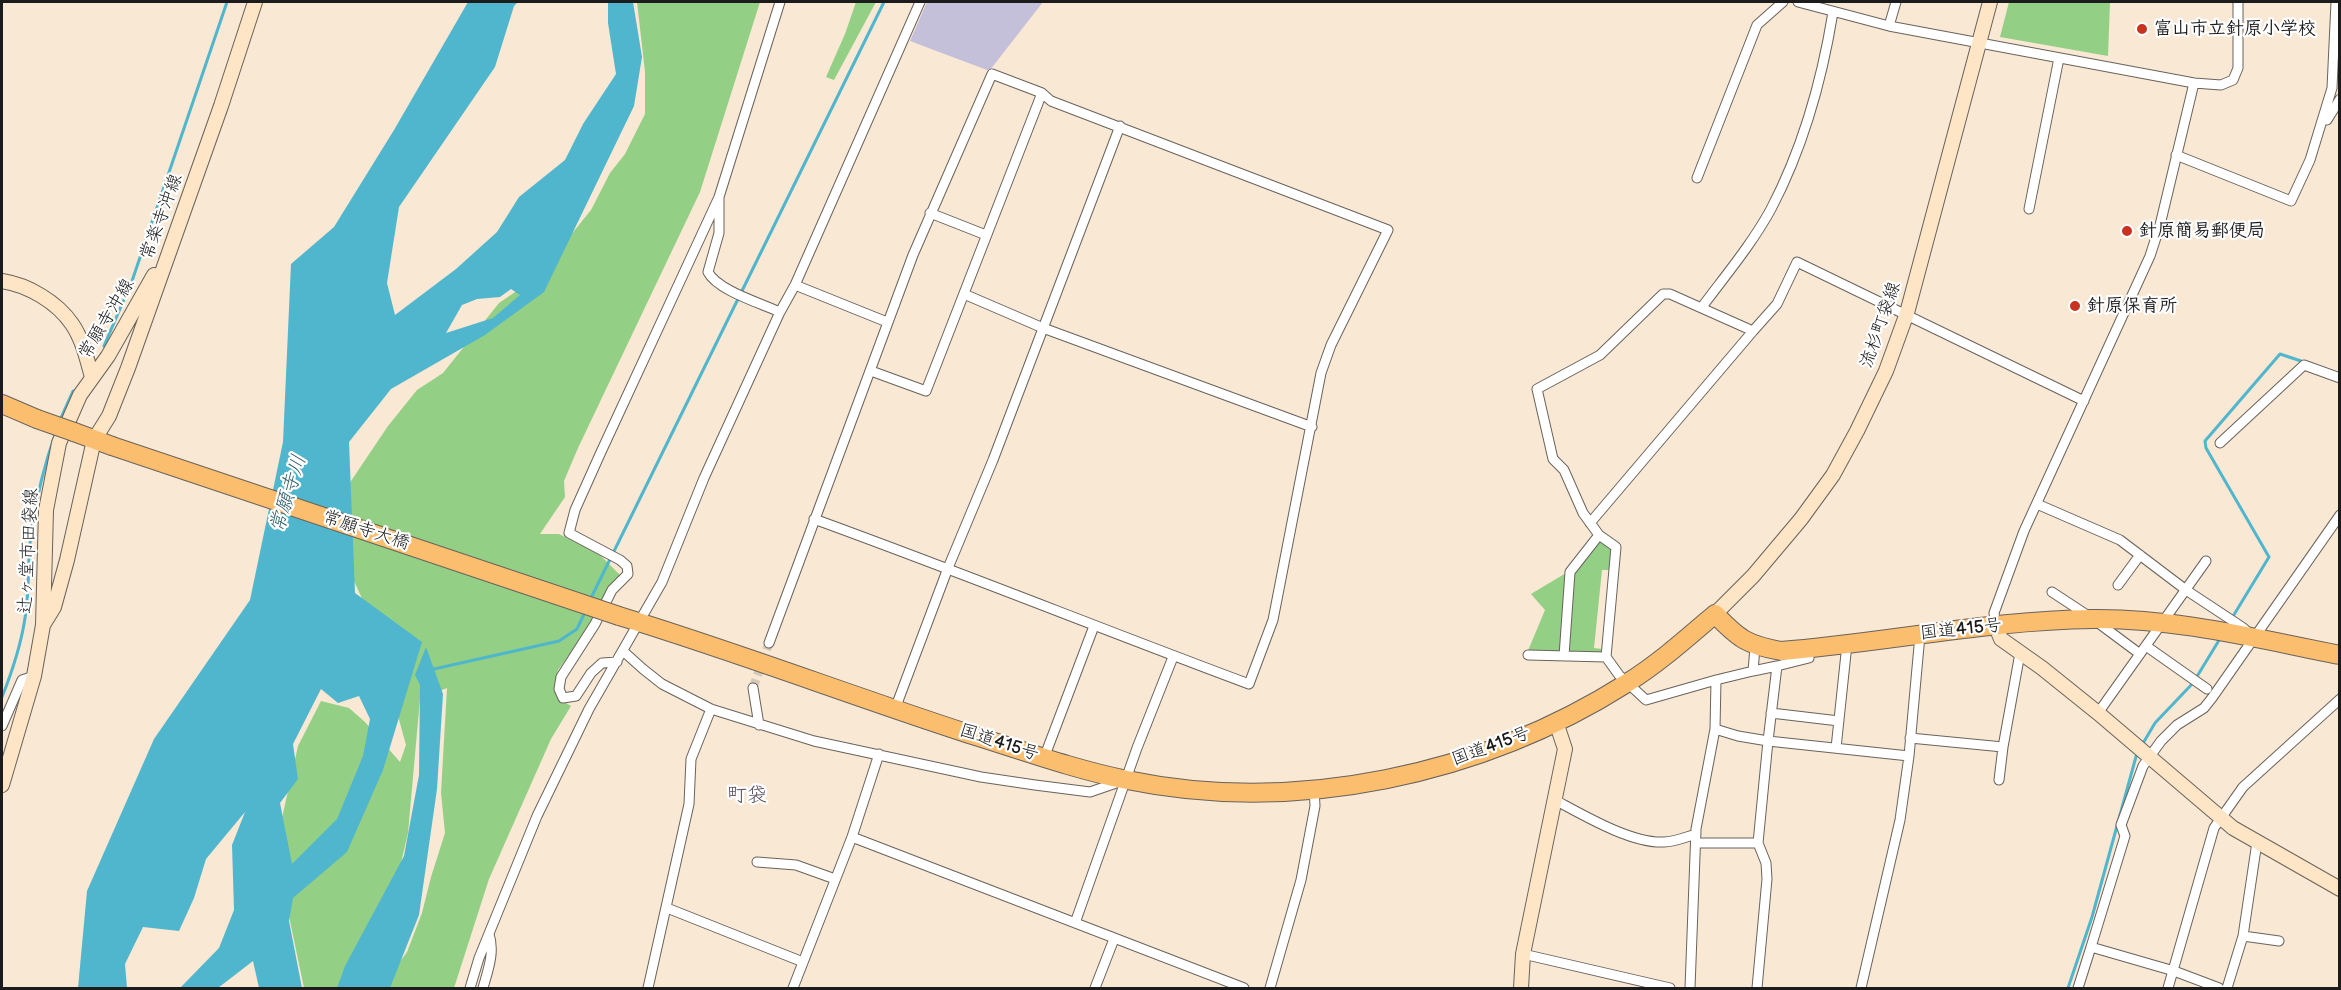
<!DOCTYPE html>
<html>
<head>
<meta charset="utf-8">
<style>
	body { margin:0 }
	#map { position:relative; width:2341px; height:990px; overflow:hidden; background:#f8e8d4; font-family:"Balsamiq Sans",sans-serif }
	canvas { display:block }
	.frame { position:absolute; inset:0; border:3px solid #1c1c1c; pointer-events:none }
</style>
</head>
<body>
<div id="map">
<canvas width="2341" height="990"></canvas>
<div class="frame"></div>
</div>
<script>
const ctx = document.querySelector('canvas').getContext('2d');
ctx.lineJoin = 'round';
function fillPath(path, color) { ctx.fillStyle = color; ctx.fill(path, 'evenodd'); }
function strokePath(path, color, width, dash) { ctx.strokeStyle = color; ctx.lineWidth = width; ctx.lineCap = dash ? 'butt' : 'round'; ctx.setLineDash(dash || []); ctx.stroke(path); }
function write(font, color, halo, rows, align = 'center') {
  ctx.font = font + ' "Balsamiq Sans","Klee One",sans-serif'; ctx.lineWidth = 4.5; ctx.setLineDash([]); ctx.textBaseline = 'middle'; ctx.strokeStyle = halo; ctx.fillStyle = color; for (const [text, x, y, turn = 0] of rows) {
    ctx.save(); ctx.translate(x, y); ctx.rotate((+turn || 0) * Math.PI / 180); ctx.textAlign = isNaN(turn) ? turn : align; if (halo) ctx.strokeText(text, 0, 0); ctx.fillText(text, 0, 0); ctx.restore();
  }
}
const industrial = new Path2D(`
	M927,2H1043L990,70H987L910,41Z`);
const green = new Path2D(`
	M637,2H760L700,192L578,448L564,481L565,497L540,534H559L599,554L621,576L593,622L558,670L554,686L558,698L571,706L551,739L489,879L454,988H381L407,952L422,913L431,877L445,833L441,793L447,688L420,699L408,833L396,884L342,988H304L282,883V818L298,746L321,701L349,708L365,722L400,762L406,745L371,618L348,568L345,490L388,426L417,390L443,373L499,303L537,277L591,210L610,173L625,154L645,114V72Z
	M856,2H876L834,80L826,77L845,34Z
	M2009,2H2110L2108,56L2000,37Z
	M1600,541L1613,550L1611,570H1602L1594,648L1602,649L1601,656L1527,653L1545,610L1531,594L1566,573H1573Z`);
const water = new Path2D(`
	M468,2H518L514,6L495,67L399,207L387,283L395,315L456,269L497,232L519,197L565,160L583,124L616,74L608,23V2H633L642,57L634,106L544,292L485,335L391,389L349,442L355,593L422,642L383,770L347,852L293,898L289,921L302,988H259L253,961L218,988H180L219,948L234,910L232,845L245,812L206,859L194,898L179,931L143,927L125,964L127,988H78L87,891L154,739L250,600L283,442L291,264L334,227L394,130ZM511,289L520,295L493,318L446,333L462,305L477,299L500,297ZM321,689L338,703L359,696L370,719L363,756L337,819L292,864L280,803L298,779L293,744Z
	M426,647L443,694L437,789L419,915L390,988H337L345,966L404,856L419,775L420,685L415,675Z`);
const stream = new Path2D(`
	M104,346L132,281L227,2
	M60,420L73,391
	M590,600L884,2
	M2232,618L2269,557L2206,448L2205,441L2280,354L2304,362
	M434,669L559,641L577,629L585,612
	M2,697C12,672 21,645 25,618C30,590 27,562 31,535C36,499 44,465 56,432
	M2142,745L2155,723L2193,683L2221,637
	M2068,988L2092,917L2137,753`);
const streetTunnel = new Path2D(`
	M753,688L769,643`);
const street = new Path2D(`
	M1798,2L1889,26L2194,83L2221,85L2233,80L2238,68V2
	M1889,26L1896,2
	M2327,120L2340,99
	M2176,155L2291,201L2310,160L2332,88L2336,2
	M1697,178L1757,25L1783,2
	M2029,209L2059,58
	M930,213L986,235
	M795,285L887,322
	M964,294L1043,328L1312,427
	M1702,307C1725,276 1752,244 1771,209C1803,148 1822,80 1833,12
	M780,312C760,303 717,290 708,272L719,233V197L780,2
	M1753,331L1777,304L1797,262L2084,401
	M871,371L926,391L1042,93
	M2220,443L2304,365L2340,378
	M2037,504L2120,540L2186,590L2242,627L2249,633
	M1590,523L1753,331L1670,294H1663L1600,355L1537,389L1553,459L1564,470L1583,513L1599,535
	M2118,585L2140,555
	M2052,592L2093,619L2140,654
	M1996,627L1994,613L2024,531L2150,256L2160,225L2194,83
	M769,643L913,255L992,74L1042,93L1051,101L1388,230L1331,345L1321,373L1273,620L1249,684C1104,630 960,572 814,519
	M2146,646L2207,689
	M623,651L643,669L662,684L711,709L814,741L981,777L1035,785L1090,792L1122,781
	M1528,655L1606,657L1619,675L1646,700L1716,680
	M1564,656L1570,572L1599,535L1616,547L1606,657
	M617,662L602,663L591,673L576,696L563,698L559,689L561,677L595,624L612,590L628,574L627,566L620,560L569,533L575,510L601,452L719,197
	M1777,666L1809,658V649
	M1753,671L1777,666L1768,741L1909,756L1920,635
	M753,688L759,725
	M895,709L948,568L993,460L1120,126
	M1771,713L1839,721
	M2098,713L2206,561
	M2,726L22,680L34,676
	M1910,738L2003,747L1999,780
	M2003,747L2020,653
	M1836,748L1847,644
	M1044,758L1094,626
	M1555,800C1583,815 1632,844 1664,842C1674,842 1686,837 1696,834
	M852,837L1244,988
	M1696,843H1758L1768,741L1738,736L1715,729
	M757,862L796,865L835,879
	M667,908L803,962
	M1075,923L1137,748L1173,657
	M2243,936L2257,842
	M1523,954L1670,988
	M470,988L479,958L537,816L589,709L662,582L704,478L780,312L795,285L920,2
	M483,988C488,970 495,952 489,934
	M648,988L689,804L691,759L711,709
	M793,988L852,837L879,754
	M1095,988L1114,939
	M1270,988L1301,880L1315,806L1314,789
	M1690,988L1696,829L1715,729L1716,680L1753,671L1755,647
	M1757,988L1767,879L1766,863L1758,843
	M1861,988L1900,820L1909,756
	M2078,988L2091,947
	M2168,988L2214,828L2243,787L2340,699
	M2219,988L2174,971L2091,947L2125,836L2121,825L2143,766L2161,741L2177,725L2204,708L2212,698L2340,515
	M2227,988L2243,936L2279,941`);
const secondary = new Path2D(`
	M2,281C28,285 57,302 72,324C83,340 87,360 92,377
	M1715,614L1753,576L1801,519L1833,475L1857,431L1886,371L1907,313L1990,2
	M43,625L54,607L67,560L94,440L109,416L128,368L221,106L255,2
	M1996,627L2001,639L2042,668L2098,713L2233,828L2340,889
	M2,785L34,676L43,625L46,510L59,443L80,395L108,356L154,275
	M1521,988L1523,954L1565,749L1556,722`);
const highway = new Path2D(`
	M2,404L37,419
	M74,432L112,446
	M619,616C737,652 852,696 969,734C1021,750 1073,769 1127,780C1297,815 1482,775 1627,683C1659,663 1687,638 1715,614C1739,639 1747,645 1781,651C1884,643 1990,620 2093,619C2176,618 2258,639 2340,655`);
const highwayBridge = new Path2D(`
	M37,419L74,432
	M112,446L619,616`);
const markers = [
	[2142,29,6,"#c8321e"],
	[2127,231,6,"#c8321e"],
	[2075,306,6,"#c8321e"]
];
const poiNames = [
	["富山市立針原小学校",2154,29],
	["針原簡易郵便局",2139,231],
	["針原保育所",2087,306]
];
const streetNames = [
	["常楽寺沖線",162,217,-70],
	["常願寺沖線",107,319,-59],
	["流杉町袋線",1881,325,-71],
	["常願寺大橋",366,531,18],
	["辻ヶ堂市田袋線",29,551,-87],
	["国道415号",1961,630,-6],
	["国道415号",999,743,18],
	["国道415号",1491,747,-20]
];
const waterNames = [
	["常願寺川",289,494,-73]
];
const neighbourhoodNames = [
	["町袋",747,796]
];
fillPath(industrial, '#c5c0da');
fillPath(green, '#93d085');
fillPath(water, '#50b6ce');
strokePath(stream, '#50b6ce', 3);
strokePath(streetTunnel, '#d7c9b8', 9, [9, 4.5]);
strokePath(street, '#69635c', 11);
strokePath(secondary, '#69635c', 16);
strokePath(highway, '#69635c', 20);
strokePath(street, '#fff', 9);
strokePath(secondary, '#fde5c5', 14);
strokePath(highway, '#fbbd6e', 18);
strokePath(highwayBridge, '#69635c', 20, []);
strokePath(highwayBridge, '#fbbd6e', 18);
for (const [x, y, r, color] of markers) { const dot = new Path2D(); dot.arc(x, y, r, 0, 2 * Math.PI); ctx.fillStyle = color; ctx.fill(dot); strokePath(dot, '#fff', 2); }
write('bold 18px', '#1c1c1c', '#fff', poiNames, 'left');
write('18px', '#1c1c1c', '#fff', streetNames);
write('italic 20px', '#33616c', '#fff', waterNames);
write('20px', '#594e5e', '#fff', neighbourhoodNames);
</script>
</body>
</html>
